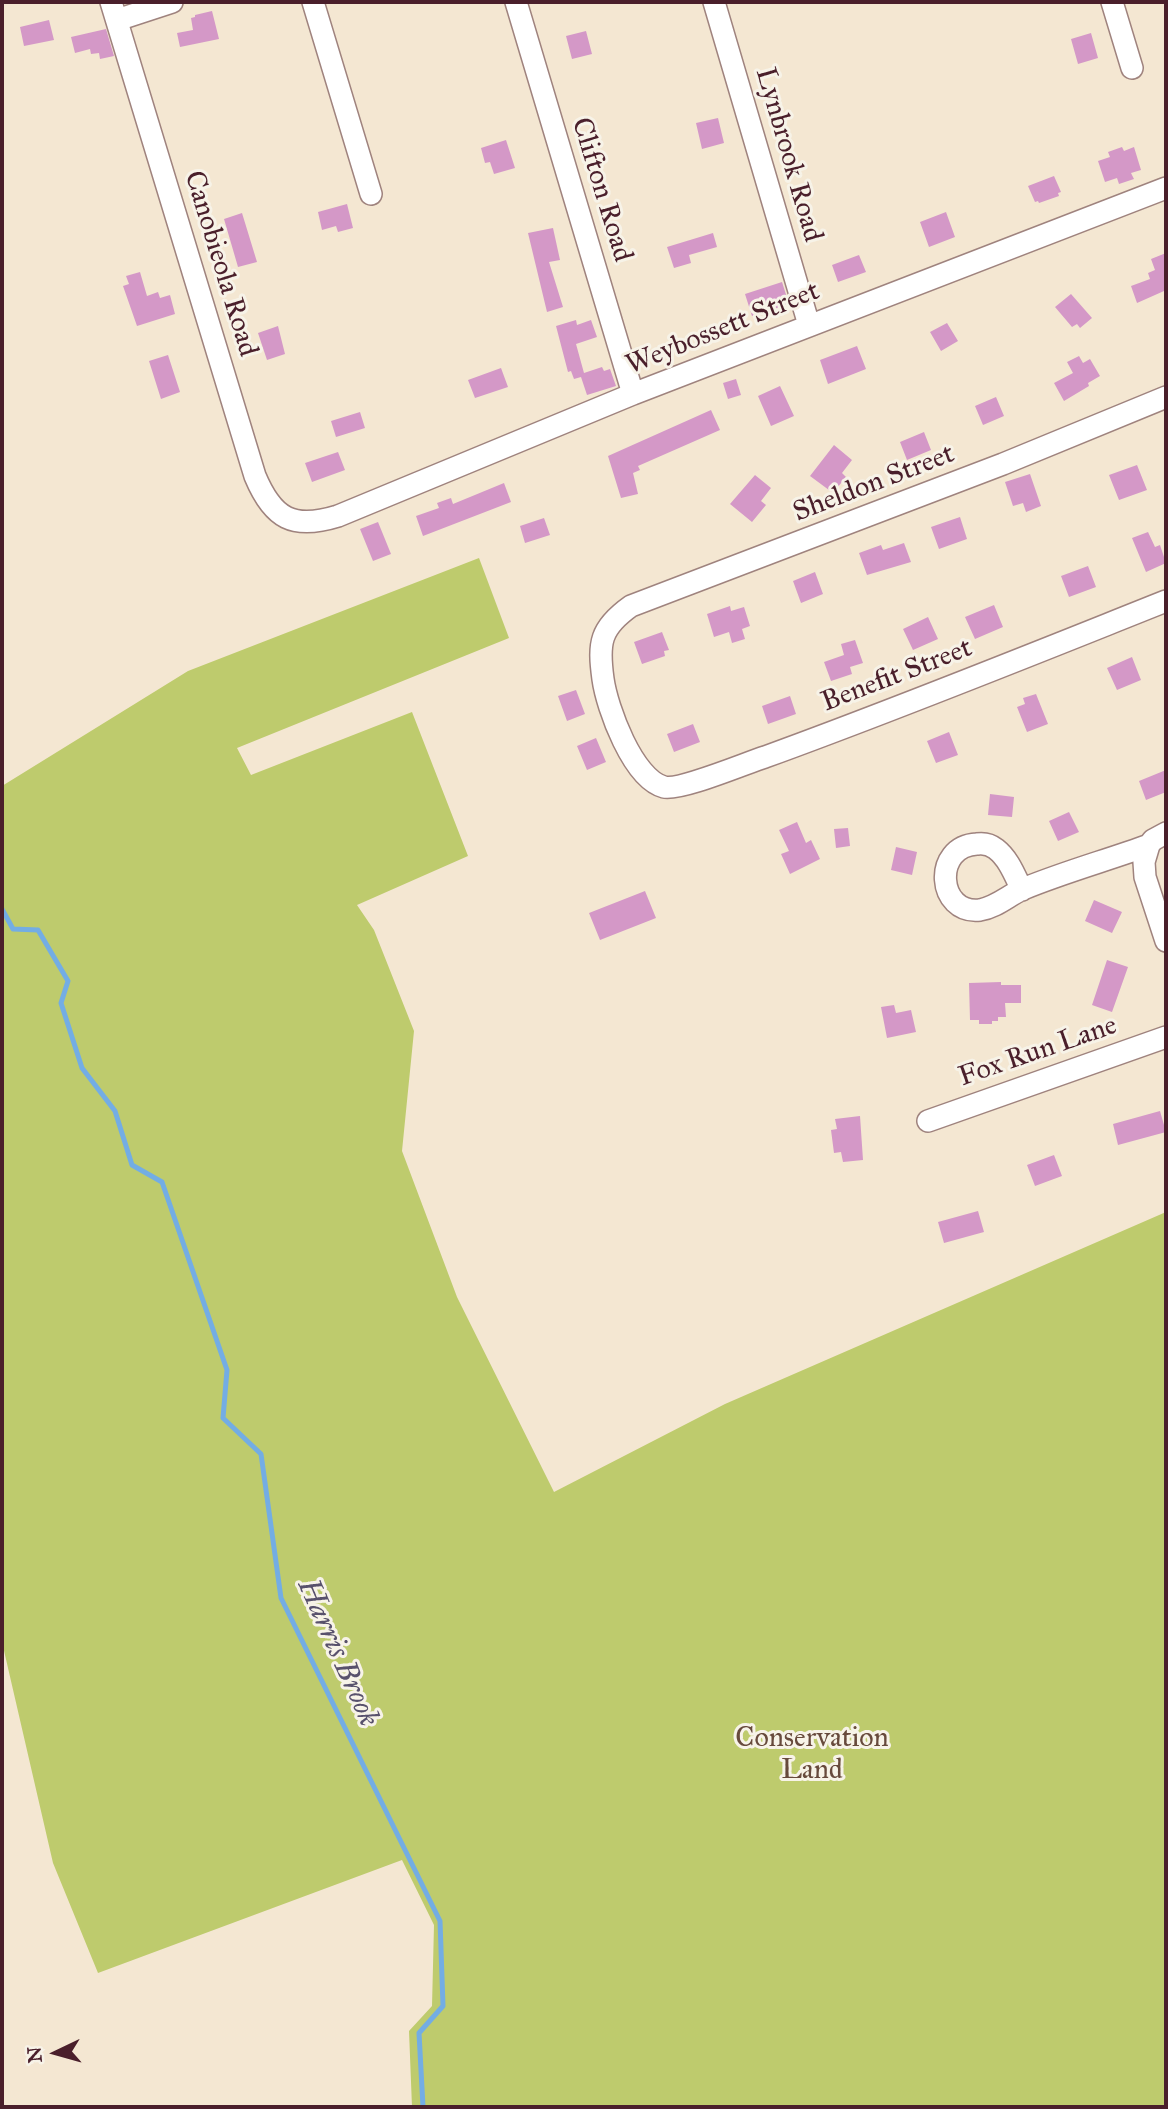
<!DOCTYPE html>
<html>
<head>
<meta charset="utf-8">
<style>
	body { margin:0 }
	#map { position:relative; width:1168px; height:2109px; overflow:hidden; background:#f4e7d2; font-family:"IM FELL Great Primer",serif }
	canvas { display:block }
	.frame { position:absolute; inset:0; border:4px solid #4a1f2b; pointer-events:none }
	.north { position:absolute; left:21px; top:2018px; width:70px; height:70px; -webkit-text-stroke:5px #f7f3e8; paint-order:stroke; rotate:265deg; font-size:19px; font-weight:700; line-height:28px; text-align:center; color:#4a1f2b }
	.north::after { content:''; display:block; margin:auto; width:24px; height:32px; background:#4a1f2b; clip-path:polygon(50% 0,100% 100%,50% 72%,0 100%) }
</style>
</head>
<body>
<div id="map">
<canvas width="1168" height="2109"></canvas>
<div class="frame"></div>
<div class="north">N</div>
</div>
<script>
const ctx = document.querySelector('canvas').getContext('2d');
ctx.lineJoin = 'round';
function fillPath(path, color) { ctx.fillStyle = color; ctx.fill(path, 'evenodd'); }
function strokePath(path, color, width, dash) { ctx.strokeStyle = color; ctx.lineWidth = width; ctx.lineCap = dash ? 'butt' : 'round'; ctx.setLineDash(dash || []); ctx.stroke(path); }
function write(font, color, halo, rows, align = 'center') {
  ctx.font = font + ' "IM FELL Great Primer",serif'; ctx.lineWidth = 6; ctx.setLineDash([]); ctx.textBaseline = 'middle'; ctx.strokeStyle = halo; ctx.fillStyle = color; for (const [text, x, y, turn = 0] of rows) {
    ctx.save(); ctx.translate(x, y); ctx.rotate((+turn || 0) * Math.PI / 180); ctx.textAlign = isNaN(turn) ? turn : align; if (halo) ctx.strokeText(text, 0, 0); ctx.fillText(text, 0, 0); ctx.restore();
  }
}
const green = new Path2D(`
	M479,558L509,638L237,748L251,775L412,712L468,856L357,905L374,930L414,1031L402,1151L457,1297L554,1492L725,1404L1166,1212V2107H412L409,2031L432,2006L434,1925L402,1860L98,1973L53,1863L2,1642V786L188,671Z`);
const stream = new Path2D(`
	M2,909L13,929L38,930L68,981L61,1003L82,1068L115,1111L132,1165L162,1182L227,1370L223,1418L261,1454L281,1598L440,1921L443,2006L419,2033L423,2107`);
const building = new Path2D(`
	M212,11L219,39L180,47L177,33L193,30L191,18L195,17V15Z
	M49,20L54,40L24,46L20,27Z
	M106,29L114,56L100,59L99,53L91,54L90,49L75,53L71,37Z
	M586,31L592,54L572,59L566,36Z
	M1091,33L1098,58L1078,64L1071,39Z
	M718,118L724,143L702,149L696,123Z
	M506,140L515,168L494,174L490,162L485,163L481,148Z
	M1122,147L1124,151L1134,147L1141,170L1131,173L1134,179L1119,184L1117,178L1105,182L1098,161L1110,157L1108,152Z
	M1054,176L1061,192L1058,193L1059,196L1039,203L1038,201L1035,202L1028,186Z
	M347,204L353,228L338,232L336,226L322,230L318,212Z
	M946,212L955,237L929,247L920,222Z
	M242,213L257,262L238,267L224,219Z
	M553,228L560,260L549,262L563,307L547,312L528,233Z
	M713,233L717,247L689,255L691,263L674,268L667,247Z
	M1166,253V296L1164,291L1137,303L1131,286L1150,279L1148,273L1155,270L1151,259Z
	M859,255L866,272L838,282L832,265Z
	M140,272L147,296L158,292L160,298L170,295L175,314L137,326L123,286L129,284L126,276Z
	M782,282L789,304L752,316L745,294Z
	M1071,294L1092,318L1080,328L1077,324L1072,327L1055,307Z
	M576,320L577,325L591,320L597,337L576,344L584,373L602,367L604,371L610,369L616,386L587,395L581,377L574,379L571,371L568,372L556,326Z
	M947,323L958,341L941,351L930,332Z
	M278,326L285,354L267,360L258,333Z
	M857,346L866,369L828,384L820,360Z
	M168,355L180,392L161,399L149,361Z
	M1079,356L1083,363L1090,359L1100,376L1088,383L1089,386L1064,401L1054,383L1073,373L1067,362Z
	M501,368L508,387L475,398L468,380Z
	M736,379L741,395L728,399L723,383Z
	M780,386L794,416L771,426L758,396Z
	M996,397L1004,416L983,425L975,406Z
	M711,410L720,430L638,466L640,470L633,473L638,494L621,498L608,456Z
	M360,412L365,428L336,437L331,421Z
	M924,432L931,450L907,460L900,442Z
	M834,445L852,460L842,473L846,477L833,493L810,476Z
	M338,452L345,470L312,482L305,463Z
	M1137,465L1147,490L1119,500L1109,475Z
	M1030,474L1041,506L1026,512L1023,503L1013,506L1005,482Z
	M755,475L771,488L761,501L766,505L752,522L730,504Z
	M504,483L511,502L423,536L416,516L439,508L437,503L451,498L453,504Z
	M960,517L967,539L939,549L931,527Z
	M544,518L550,535L525,543L520,526Z
	M378,522L391,554L373,561L360,529Z
	M1148,532L1155,547L1160,545L1166,563L1146,572L1132,538Z
	M904,543L911,562L867,575L859,553L881,545L883,550Z
	M1088,566L1096,587L1069,597L1061,576Z
	M815,572L823,594L801,603L793,581Z
	M994,605L1003,627L975,639L965,617Z
	M730,606L731,611L744,607L750,626L742,629L745,639L732,643L729,632L714,637L707,614Z
	M928,617L938,639L913,650L903,629Z
	M662,632L669,650L664,651L665,656L642,664L634,642Z
	M855,640L863,663L850,667L852,674L831,681L824,662L844,655L841,644Z
	M1132,657L1141,680L1117,690L1107,668Z
	M576,690L585,714L567,721L558,696Z
	M1036,694L1048,724L1027,732L1017,707L1025,704L1023,698Z
	M790,696L796,714L768,724L762,706Z
	M693,724L700,742L674,752L667,734Z
	M949,732L958,755L936,763L927,741Z
	M596,738L606,762L587,770L577,746Z
	M1166,770V792L1146,800L1139,781Z
	M990,794L1014,797L1012,817L988,815Z
	M1069,812L1079,832L1058,841L1049,821Z
	M797,822L806,843L811,840L820,859L790,874L781,854L789,851L779,830Z
	M848,828L850,846L836,848L834,829Z
	M896,847L917,852L912,875L891,870Z
	M645,891L656,918L600,940L589,913Z
	M1094,900L1122,912L1112,933L1085,921Z
	M1107,960L1128,967L1112,1012L1092,1005Z
	M1001,982V985H1021V1003H1005L1006,1017H998V1021H992V1024H979V1020H970L969,983Z
	M894,1005L896,1013L911,1010L916,1032L887,1038L881,1007Z
	M1160,1111L1166,1132L1118,1145L1113,1124Z
	M860,1116L863,1160L843,1162L841,1152L834,1153L831,1130L837,1129L835,1119Z
	M1054,1155L1062,1176L1035,1186L1027,1165Z
	M978,1211L984,1232L944,1243L938,1222Z`);
const minor = new Path2D(`
	M111,2L255,476C273,519 293,530 338,516L633,394L1166,188
	M313,2L371,194
	M516,2L633,394
	M714,2L809,325
	M1112,2L1132,68
	M117,20L172,2
	M1166,397L1003,464L631,606C600,628 598,643 603,679C607,708 633,779 664,787C680,791 746,763 765,757C900,708 1033,654 1166,601
	M1149,845L1144,862L1145,877L1166,941
	M1022,890C1015,876 1009,859 996,849C991,845 984,843 977,844C932,846 937,915 980,910C997,907 1009,895 1023,889C1064,872 1108,860 1149,845L1153,840L1166,833
	M928,1121L1166,1037`);
const streetNames = [
	["Lynbrook Road",788,155,74],
	["Clifton Road",601,190,73],
	["Canobieola Road",220,264,73],
	["Weybossett Street",723,329,-22],
	["Sheldon Street",874,484,-21],
	["Benefit Street",897,676,-21],
	["Fox Run Lane",1038,1052,-19]
];
const parkNames = [
	["Conservation",812,1739],
	["Land",812,1771]
];
const waterNames = [
	["Harris Brook",337,1653,66]
];
fillPath(green, '#becb6d');
strokePath(stream, '#73ade4', 5);
fillPath(building, '#d498c7');
strokePath(minor, '#9f837e', 24);
strokePath(minor, '#fff', 21);
write('28px', '#4a1f2b', '#f7f3e8', streetNames);
write('28px', '#674a3c', '#f7f3e8', parkNames);
write('italic 30px', '#58516c', '#f7f3e8', waterNames);
</script>
</body>
</html>
